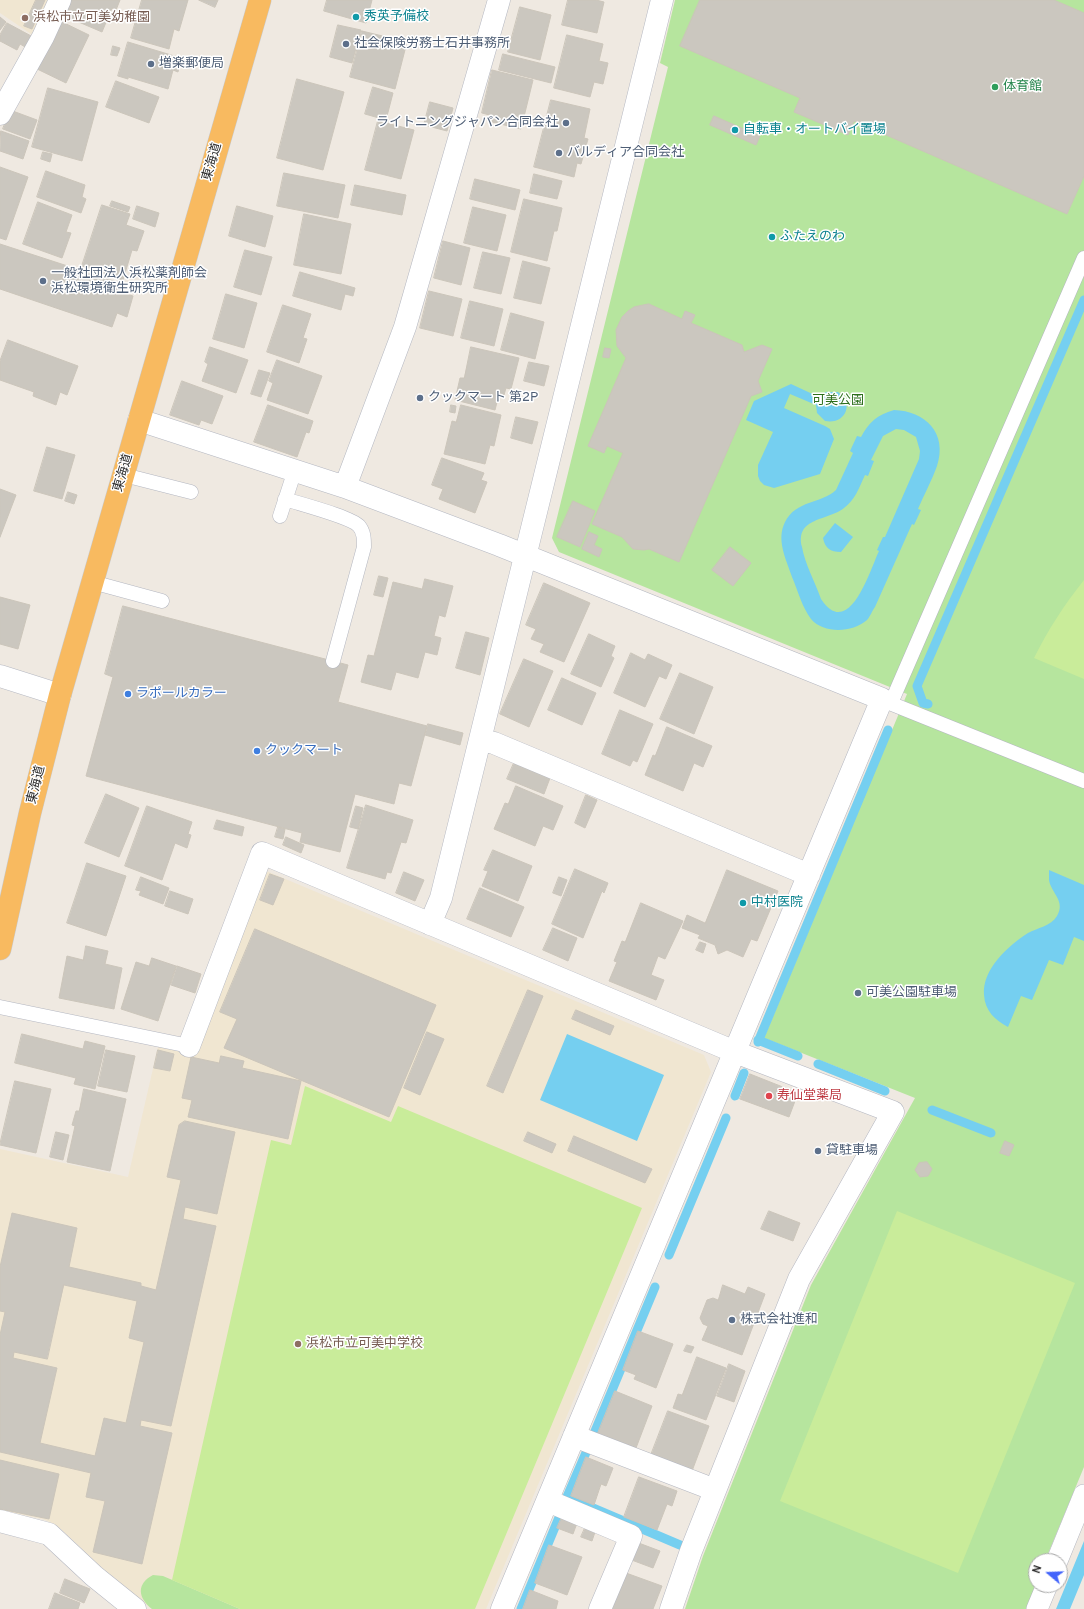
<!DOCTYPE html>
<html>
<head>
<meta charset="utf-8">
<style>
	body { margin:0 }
	#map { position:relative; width:1084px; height:1609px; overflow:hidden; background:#efe9e1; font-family:Overpass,sans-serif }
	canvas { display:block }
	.north { position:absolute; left:1028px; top:1553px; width:40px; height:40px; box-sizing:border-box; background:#fff; border:1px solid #ababab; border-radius:50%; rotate:289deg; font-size:11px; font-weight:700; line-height:16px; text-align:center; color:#2e2e2e }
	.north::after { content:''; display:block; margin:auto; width:14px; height:18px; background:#4264fb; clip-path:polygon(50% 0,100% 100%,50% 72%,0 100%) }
</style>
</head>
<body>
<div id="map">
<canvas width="1084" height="1609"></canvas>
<div class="north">N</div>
</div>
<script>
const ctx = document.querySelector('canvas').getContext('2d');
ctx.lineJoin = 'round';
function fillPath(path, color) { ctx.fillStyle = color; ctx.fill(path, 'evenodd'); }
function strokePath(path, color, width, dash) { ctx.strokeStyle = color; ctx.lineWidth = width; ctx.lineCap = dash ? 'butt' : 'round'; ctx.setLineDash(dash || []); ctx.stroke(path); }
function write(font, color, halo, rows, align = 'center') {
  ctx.font = font + ' Overpass,"Noto Sans JP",sans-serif'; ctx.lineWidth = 3; ctx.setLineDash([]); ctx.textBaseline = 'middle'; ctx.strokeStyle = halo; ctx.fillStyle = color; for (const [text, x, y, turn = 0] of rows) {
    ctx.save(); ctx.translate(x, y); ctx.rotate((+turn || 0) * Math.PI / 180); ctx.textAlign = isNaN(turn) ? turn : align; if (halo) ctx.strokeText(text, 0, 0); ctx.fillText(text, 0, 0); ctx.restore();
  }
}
const education = new Path2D(`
	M0,0H50L34,36L0,13Z
	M264,870L704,1055L711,1072L486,1609H152L102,1568L64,1532L54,1524L43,1519L0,1510V1149L128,1177L158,1047L195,1054Z`);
const green = new Path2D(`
	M675,0H1084V1467L1045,1561H1036V1584L1026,1609H685L703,1556L811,1285L915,1098L764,1038L907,694L559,552L552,538L668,67L660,63Z
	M153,1575L163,1576L240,1609H152C138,1598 136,1584 153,1575Z`);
const pitch = new Path2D(`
	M1084,580V679L1034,658C1048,630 1064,605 1084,580Z
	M305,1086L391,1122L398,1106L642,1208L475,1609H240L172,1580L271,1140L291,1145Z
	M897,1211L1075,1283L958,1573L780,1501Z`);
const water = new Path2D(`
	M791,384L819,397L826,392H838C855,404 845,425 825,421L817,413L816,405L790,394L784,408L825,426L830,429L834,439L820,474L774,488L764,485L760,481L758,476V465L773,432L746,420L754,401Z
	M894,410C925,411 948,433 937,466C932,480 924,495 918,509L921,510L914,525L912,524L875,607C872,611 870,617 867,620C852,633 824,634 811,619C802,607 798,591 792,577C786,559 776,540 785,522C796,500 821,504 836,490L853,453L850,451L857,436L861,437C869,422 877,415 894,410ZM896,429L904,430L916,437L920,451L919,459L885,537H883L877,550L879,551C870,570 849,641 821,599C815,582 805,564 802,547C795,517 828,521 844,508C855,500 859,488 865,475L868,476L874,461L871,460L883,436Z
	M835,523L853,537L841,552C830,552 825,548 823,538Z
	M1049,870L1084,885V941L1074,937L1063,965L1049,960L1032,1000L1021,996L1008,1027C995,1020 985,1011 984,995C982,969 1008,946 1028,933C1037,928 1051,926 1057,916C1066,901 1051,893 1049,880C1049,877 1049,873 1049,870Z
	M567,1034L664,1075L637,1141L540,1100Z
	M1084,1541V1575L1070,1609H1056Z`);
const stream = new Path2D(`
	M928,704L923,703L917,686L1084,300
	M758,1040L798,1056
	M758,1042L888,730
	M818,1064L885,1091
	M735,1096L744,1073
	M932,1110L991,1133
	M669,1255L726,1118
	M593,1436L655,1287
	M567,1497L680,1545
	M566,1499L588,1448
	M521,1609L560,1515`);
const building = new Path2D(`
	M36,0H45L32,29L24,26Z
	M66,0H120L116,10L112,8L102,32L60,14Z
	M142,0H188L179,31L174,29L169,49L131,38Z
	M199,0H218L215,7Z
	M327,0H372L366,23L324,11Z
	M568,0H596L604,2L597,33L562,25Z
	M700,0H1054L1084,13V176L1067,214L854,121L848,135L794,112L800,98L680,46Z
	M520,7L551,15L540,60L508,52Z
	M0,17L6,22L0,30Z
	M56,19L89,35L66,83L33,67Z
	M7,23L33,37L27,48L20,44L17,50L0,41V35Z
	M338,25L361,30L352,63L330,57Z
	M362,31L407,42L395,89L350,77Z
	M567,35L603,44L599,61L608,63L603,84L594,82L590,97L554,88Z
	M128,42L181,58L178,72L173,70L168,89L128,77V79L118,76Z
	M113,46L120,48L117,56L111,55Z
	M503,54L555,67L551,83L499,70Z
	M492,70L533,80L521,129L492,122L493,116L482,113Z
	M297,79L344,92L323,170L277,158Z
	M116,81L159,97L149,123L106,107Z
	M373,87L393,93L386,120L365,114Z
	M48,88L98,102L82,161L32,147Z
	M551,100L590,109L584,138L588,139L581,164L577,163L574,177L534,167Z
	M430,102L453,108L447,131L424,125Z
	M10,110L37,120L30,139L3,129Z
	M714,116L760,136L756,145L710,125Z
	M378,121L414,130L401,179L365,170Z
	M1,131L29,141L23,159L0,151Z
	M43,152L52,154L50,162L41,159Z
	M0,167L28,177L6,240L0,238Z
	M46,171L85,185L82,197L86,199L81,213L37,197Z
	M284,173L345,185L338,218L277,206Z
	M534,174L562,181L557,199L530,193Z
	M475,179L520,190L515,210L470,199Z
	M355,185L406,195L402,215L351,205Z
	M524,199L562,208L557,231H554L547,261L511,252Z
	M112,201L130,207L128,212L110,206Z
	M38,202L72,215L66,232L71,233L62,258L23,244Z
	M102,205L130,214L126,225L144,231L137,251L132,250L123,280L82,266Z
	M137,206L159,213L155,227L133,219Z
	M237,206L273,216L265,247L229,236Z
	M473,207L506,215L497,251L464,243Z
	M304,214L351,224L341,274L294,265Z
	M443,241L470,248L461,285L434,278Z
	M0,244L126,285L123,293L133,296L127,317L117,313L112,327L0,289Z
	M245,250L272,257L261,295L234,287Z
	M483,252L510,258L501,294L474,288Z
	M523,261L550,268L541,304L514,298Z
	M300,272L355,288L353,296L345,294L341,310L293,296Z
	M429,291L462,299L453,336L420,328Z
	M226,294L257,303L244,348L213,339Z
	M470,301L503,309L494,346L461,338Z
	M649,304L682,319L685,311L695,315L691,323L742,345L744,352L762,345L772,349L758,381L762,392L751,396L679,562L649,549L644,550L633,549L622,537L592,524L623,453L607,446L604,453L588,446L626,358L617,346L616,330L622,317L628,311L634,307Z
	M283,305L311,314L303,338L307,339L299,363L267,352Z
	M511,313L544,322L535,359L501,350Z
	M8,340L78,366L67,395L60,392L56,405L33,396L34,392L0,380V361Z
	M210,347L248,360L236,393L202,381L208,364L205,362Z
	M471,347L519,358L511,389L506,388L504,395L499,394L495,410L455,400L460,378H464Z
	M605,348L611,349L609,358L603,357Z
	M277,360L322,376L308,414L267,400L273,383L269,381Z
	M529,362L549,366L544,386L524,381Z
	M259,370L270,373L261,397L251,394Z
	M182,381L223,396L212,424L201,420L199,425L170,415Z
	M268,405L313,421L309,433L306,432L297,457L254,442Z
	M451,405L456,406L455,413L450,412Z
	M461,405L501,415L494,446L490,445L485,464L444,454L452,421L456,422Z
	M516,417L538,422L532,444L511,438Z
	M47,447L75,455L62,499L34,491Z
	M442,458L484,473L481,480L487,482L475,513L439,499L443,489L432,485Z
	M0,489L16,495L0,537Z
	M68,492L77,495L74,504L65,501Z
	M573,501L595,511L580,547L557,537Z
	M589,532L598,536L594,545L602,549L599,557L582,549Z
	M730,547L751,563L733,586L712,570Z
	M379,576L388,578L383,597L374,595Z
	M425,579L453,586L445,617L439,615L434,636L441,638L437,655L425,652L418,678L396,672L391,690L361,682L368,655L374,656L393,582L422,589Z
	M544,583L590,603L564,662L540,652L544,644L531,639L536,629L526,625Z
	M0,597L30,605L18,649L0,644Z
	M123,606L348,665L338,702L427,726L411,786L399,783L394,804L355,794L340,852L300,842L302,833L86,776L113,677L105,674Z
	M466,632L489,638L480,675L456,668Z
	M589,634L615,646L611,656L614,658L601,687L571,674Z
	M631,653L645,660L648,654L672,665L666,679L659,676L645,707L614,693Z
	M524,659L553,671L529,727L500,714Z
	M680,673L713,687L694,734L660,719Z
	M562,678L596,693L582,725L548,710Z
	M620,710L653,724L637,762L633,760L630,766L602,754Z
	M428,724L463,733L460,745L425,735Z
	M667,727L712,746L703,767L694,763L683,791L645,775L653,755L655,756Z
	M514,763L550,778L544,794L507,779Z
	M516,786L563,806L553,830L543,826L535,846L494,829L505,803L508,804Z
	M106,794L139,808L119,857L85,843Z
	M586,795L597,800L585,828L575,823Z
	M366,805L413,820L406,843L401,842L391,873L387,872L385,879L347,868Z
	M147,806L192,822L188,834L191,835L187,848L175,843L162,880L125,866Z
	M356,806L363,808L358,829L350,827Z
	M217,820L244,827L242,836L214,829Z
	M278,827L285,829L283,839L275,837Z
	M286,837L304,845L301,853L283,845Z
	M493,850L532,866L518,901L482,886L488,871L484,870Z
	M87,863L126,876L106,936L67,923Z
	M575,869L608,883L604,893L602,891L583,938L552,924Z
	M727,870L778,891L757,941L751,939L743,957L727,950L718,954L715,945L698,938L700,935L682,928L687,915L705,923Z
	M404,872L424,880L415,901L396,893Z
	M270,874L284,879L273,905L260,900Z
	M141,877L169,888L163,904L139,895L141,891L136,890Z
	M559,877L567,880L561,896L553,893Z
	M480,888L524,907L511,937L467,919Z
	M170,891L193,899L188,914L165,906Z
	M641,903L683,921L665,959L658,956L651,975L664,980L656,1000L609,981L617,962L614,961L622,941L625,942Z
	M553,928L577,938L568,961L543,950Z
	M255,929L436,1005L389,1117L224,1048L237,1019L220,1012Z
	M700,942L706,944L703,953L696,950Z
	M86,946L108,951L105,964L122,968L114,1009L59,998L67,956L83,960Z
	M152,958L176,966L158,1021L121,1009L136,962L149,966Z
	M177,966L201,974L195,993L171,985Z
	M528,990L543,996L503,1093L487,1086Z
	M576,1010L614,1026L610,1035L572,1019Z
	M427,1032L444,1039L420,1095L404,1088Z
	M22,1034L83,1049L85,1041L105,1046L95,1089L74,1084L76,1078L15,1063Z
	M106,1050L135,1056L127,1092L98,1086Z
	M158,1050L174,1054L170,1071L154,1068Z
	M221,1056L244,1061L242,1068L301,1081L288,1139L188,1117L192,1100L182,1098L191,1057L219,1063Z
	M750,1074L798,1093L789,1117L740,1099Z
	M15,1081L51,1089L36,1153L0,1145Z
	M84,1089L126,1099L110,1171L67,1162L75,1126L72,1125L76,1111H79Z
	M185,1121L235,1132L217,1214L185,1207L183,1219L216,1226L171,1426L141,1420L140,1426L172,1433L142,1564L93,1552L105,1501L86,1497L91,1473L0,1452V1335L5,1312L0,1311V1267L12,1213L77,1228L69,1267L141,1283V1286L156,1290L181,1180L167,1177L179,1125ZM64,1285L137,1301L129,1338L144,1342L126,1423L104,1418L95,1456L40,1443L57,1368L13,1358L14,1352L47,1359Z
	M56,1132L69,1135L63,1160L50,1157Z
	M528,1132L556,1144L552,1153L524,1141Z
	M574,1136L652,1169L645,1183L568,1151Z
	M1005,1141L1014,1145L1009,1156L1000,1153Z
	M927,1162L932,1169L928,1176L920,1177L915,1170L919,1163Z
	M769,1211L800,1223L793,1241L761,1229Z
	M723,1285L745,1294L748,1287L765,1294L742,1355L702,1340L708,1326L703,1324L700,1318L707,1300L713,1298L718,1300Z
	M638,1331L673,1344L656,1388L634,1379L636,1375L623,1370Z
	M687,1345L694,1347L691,1353L684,1351Z
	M697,1357L726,1368L706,1420L673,1408L678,1394L682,1395Z
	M729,1364L745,1371L734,1402L717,1396Z
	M615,1391L652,1406L636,1448L598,1433Z
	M668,1411L709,1426L692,1471L651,1455Z
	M586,1457L613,1468L606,1486L601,1484L594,1505L571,1496Z
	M0,1460L59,1474L49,1519L0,1509Z
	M639,1477L677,1491L672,1506L667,1504L657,1530L624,1517Z
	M562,1517L577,1523L573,1534L557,1528Z
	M585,1528L595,1532L592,1541L581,1537Z
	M636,1542L660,1551L653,1568L629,1559Z
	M549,1545L582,1557L567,1595L535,1583Z
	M626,1573L662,1586L653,1609H612Z
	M65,1579L90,1589L84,1603L60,1593Z
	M530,1590L558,1601L556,1609H523Z
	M55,1593L80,1603L78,1609H49Z`);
const service = new Path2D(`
	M124,475L191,492
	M285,499C300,504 351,517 359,526C364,532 364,539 364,547L333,661
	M280,516L295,470
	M92,582L162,601
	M882,700L1084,781
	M891,703L1084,258
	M0,1007L189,1046`);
const pedestrian = new Path2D(`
	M1057,1561L1084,1495
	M1037,1609L1047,1585`);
const minor = new Path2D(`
	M0,114L43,37L60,0
	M139,420L345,487L499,545L882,699L502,1609
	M345,487L405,327L499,0
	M0,676L60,695
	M480,740L494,743L809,875
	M430,924L441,898L662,0
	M189,1046L262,853L735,1052L893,1112L799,1279L691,1551L671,1609
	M574,1436L715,1490
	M548,1501L631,1536L600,1609
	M0,1521L49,1534L94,1576L135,1609`);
const trunk = new Path2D(`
	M0,949L30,813L60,695L260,0`);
const markers = [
	[356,17,4,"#0f9aa8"],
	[25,18,4,"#8d6e63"],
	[346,44,4,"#5c6f8a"],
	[151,64,4,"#5c6f8a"],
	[995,87,4,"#2e9e5b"],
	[566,123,4,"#5c6f8a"],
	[735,130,4,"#0f9aa8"],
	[559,153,4,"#5c6f8a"],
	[772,237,4,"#0f9aa8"],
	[43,281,4,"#5c6f8a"],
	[420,398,4,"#5c6f8a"],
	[128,694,4,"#3f7fe0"],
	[257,751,4,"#3f7fe0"],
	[743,903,4,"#0f9aa8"],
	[858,993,4,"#5c6f8a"],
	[769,1096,4,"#e0444e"],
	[818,1151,4,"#5c6f8a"],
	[732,1320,4,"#5c6f8a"],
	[298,1344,4,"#8d6e63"]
];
const cultureNames = [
	["秀英予備校",364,17],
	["自転車・オートバイ置場",743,130],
	["ふたえのわ",780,237],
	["中村医院",751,903]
];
const educationNames = [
	["浜松市立可美幼稚園",33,18],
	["浜松市立可美中学校",306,1344]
];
const serviceNames = [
	["社会保険労務士石井事務所",354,44],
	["増楽郵便局",159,64],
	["ライトニングジャパン合同会社",558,123,"right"],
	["バルディア合同会社",567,153],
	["一般社団法人浜松薬剤師会",51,274],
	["浜松環境衛生研究所",51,289],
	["クックマート 第2P",428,398],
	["可美公園駐車場",866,993],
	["貸駐車場",826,1151],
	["株式会社進和",740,1320]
];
const leisureNames = [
	["体育館",1003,87]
];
const streetNames = [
	["東海道",213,162,-74],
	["東海道",124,473,-74],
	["東海道",37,785,-76]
];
const parkNames = [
	["可美公園",838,401]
];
const shopNames = [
	["ラポールカラー",136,694],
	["クックマート",265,751]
];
const healthNames = [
	["寿仙堂薬局",777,1096]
];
fillPath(education, '#f0e6d1');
fillPath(green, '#b6e59e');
fillPath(pitch, '#c9ec9a');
fillPath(water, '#75cff0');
strokePath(stream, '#75cff0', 9);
fillPath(building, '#cbc7bf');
strokePath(building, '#cbc5ba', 1);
strokePath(service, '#b4b7c1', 15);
strokePath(pedestrian, '#b4b7c1', 22);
strokePath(minor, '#b4b7c1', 23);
strokePath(trunk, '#c9c9c9', 23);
strokePath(service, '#fff', 14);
strokePath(pedestrian, '#fff', 21);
strokePath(minor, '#fff', 22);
strokePath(trunk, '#f8ba60', 22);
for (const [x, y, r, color] of markers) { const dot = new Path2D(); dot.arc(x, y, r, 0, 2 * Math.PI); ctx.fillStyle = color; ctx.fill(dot); strokePath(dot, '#fff', 1.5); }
write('13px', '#0d838f', '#fff', cultureNames, 'left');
write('13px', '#785e54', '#fff', educationNames, 'left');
write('13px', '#4e5e75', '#fff', serviceNames, 'left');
write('13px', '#27864d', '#fff', leisureNames, 'left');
write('13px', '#2e2e2e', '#fff', streetNames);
write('13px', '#2c6e1b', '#fff', parkNames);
write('13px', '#366cbe', '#fff', shopNames, 'left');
write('13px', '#be3a42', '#fff', healthNames, 'left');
</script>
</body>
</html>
